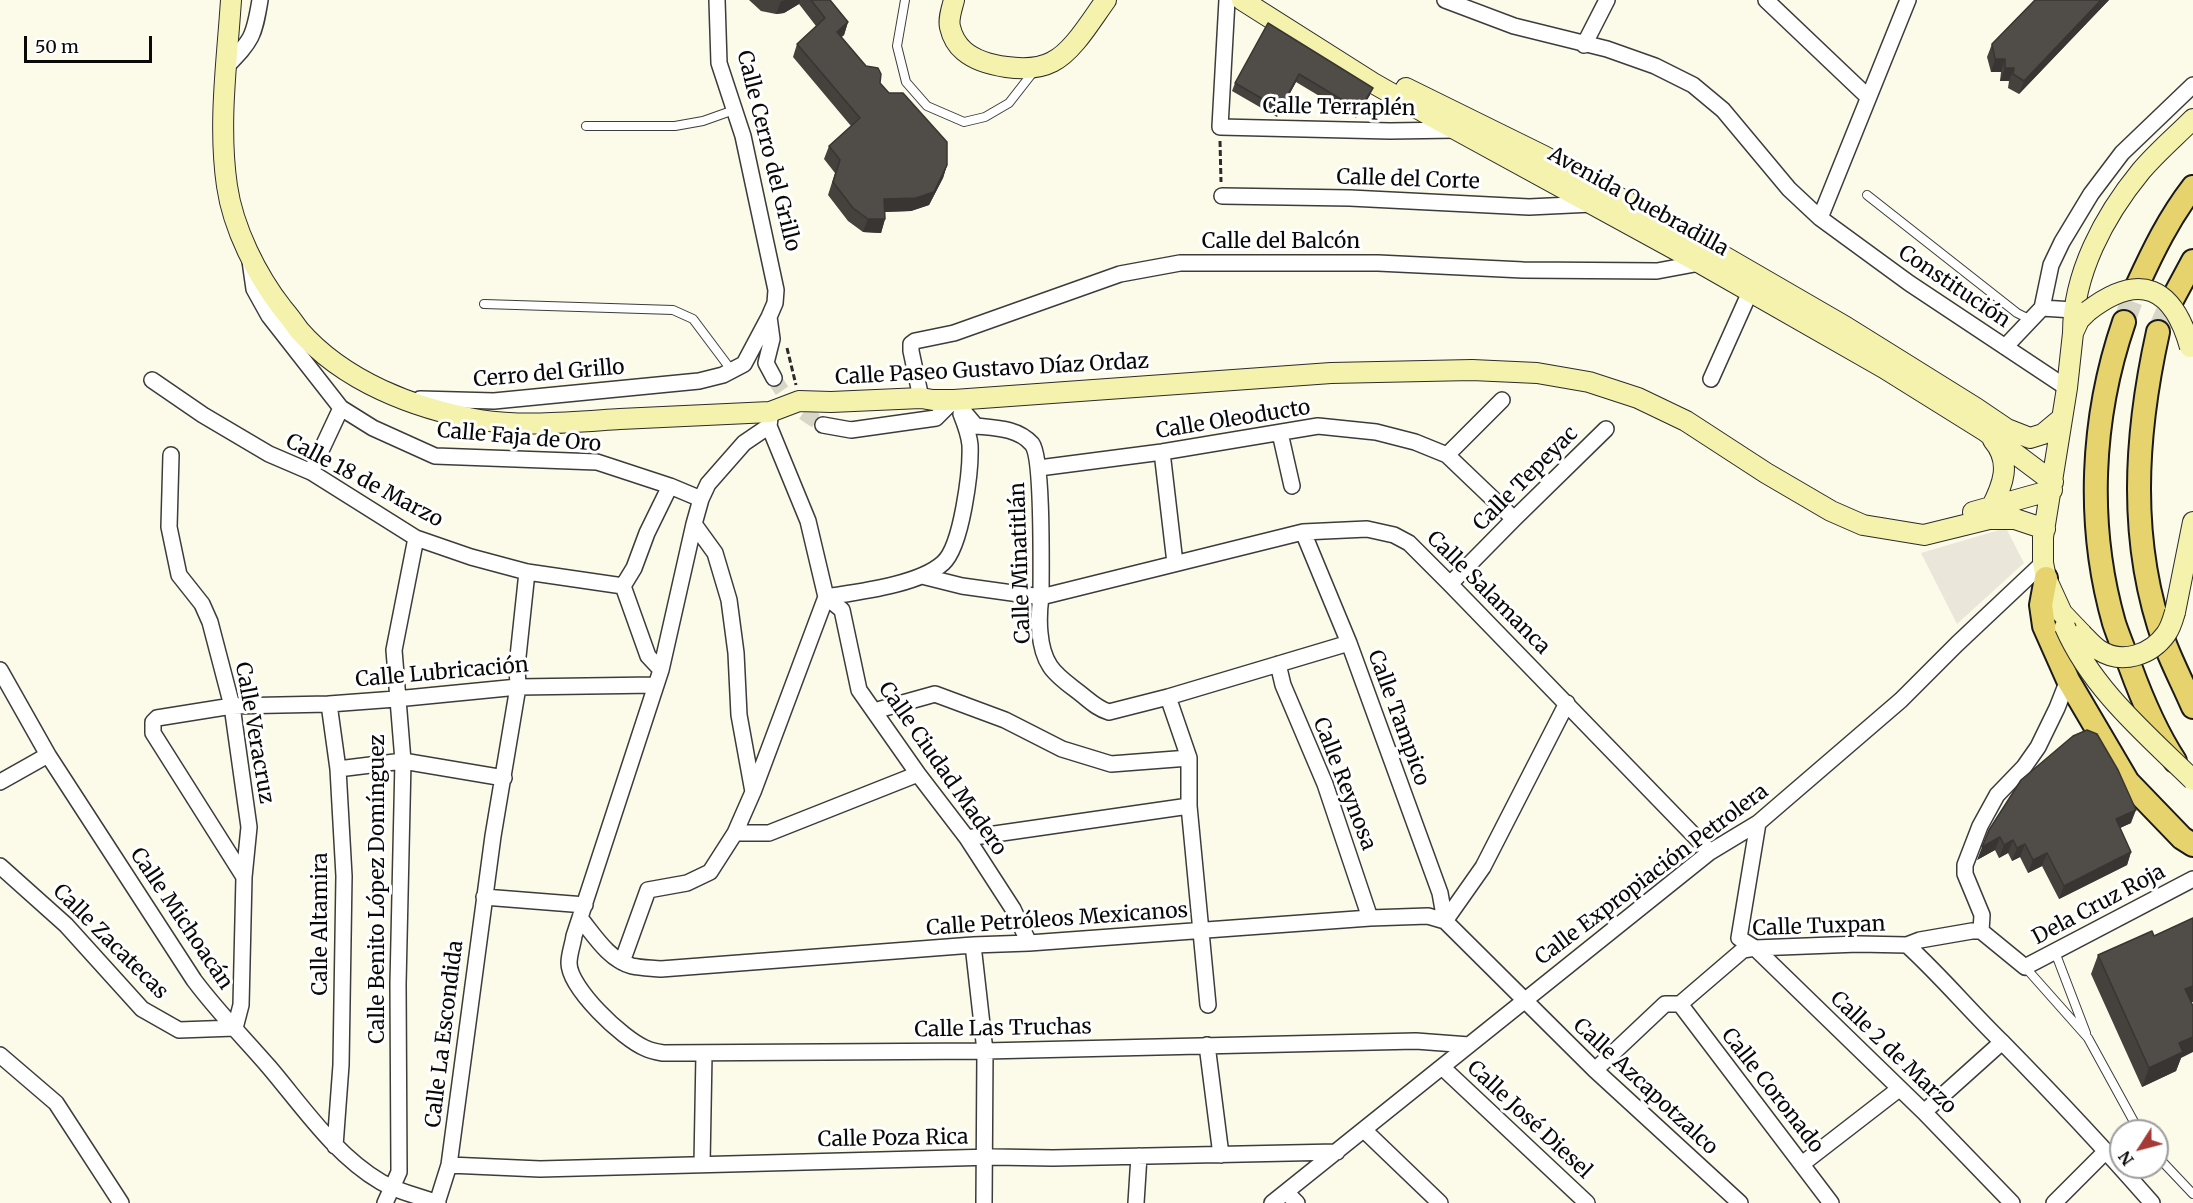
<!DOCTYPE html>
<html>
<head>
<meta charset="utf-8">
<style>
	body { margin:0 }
	#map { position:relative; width:2193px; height:1203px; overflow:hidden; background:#fcfae9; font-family:Merriweather,serif }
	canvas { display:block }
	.north { position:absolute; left:2109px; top:1119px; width:60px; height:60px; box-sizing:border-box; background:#fff; border:2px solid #9d9d9d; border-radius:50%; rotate:234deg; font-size:16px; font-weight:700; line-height:24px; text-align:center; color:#090909 }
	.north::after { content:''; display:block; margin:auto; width:21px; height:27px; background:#a63835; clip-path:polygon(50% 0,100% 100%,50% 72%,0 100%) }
	.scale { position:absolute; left:24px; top:36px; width:128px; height:27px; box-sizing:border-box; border:3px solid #090909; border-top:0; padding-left:8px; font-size:18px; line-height:21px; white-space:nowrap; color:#090909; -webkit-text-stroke:4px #fff; paint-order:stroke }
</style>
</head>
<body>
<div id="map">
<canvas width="2193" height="1203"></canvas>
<div class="north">N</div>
<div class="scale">50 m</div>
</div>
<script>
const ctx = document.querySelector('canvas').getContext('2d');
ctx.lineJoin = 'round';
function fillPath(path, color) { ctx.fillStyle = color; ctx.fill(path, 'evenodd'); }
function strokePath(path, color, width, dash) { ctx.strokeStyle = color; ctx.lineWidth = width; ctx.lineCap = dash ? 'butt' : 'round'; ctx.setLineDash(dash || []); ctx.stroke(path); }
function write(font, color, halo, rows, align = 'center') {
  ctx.font = font + ' Merriweather,serif'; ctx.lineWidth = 6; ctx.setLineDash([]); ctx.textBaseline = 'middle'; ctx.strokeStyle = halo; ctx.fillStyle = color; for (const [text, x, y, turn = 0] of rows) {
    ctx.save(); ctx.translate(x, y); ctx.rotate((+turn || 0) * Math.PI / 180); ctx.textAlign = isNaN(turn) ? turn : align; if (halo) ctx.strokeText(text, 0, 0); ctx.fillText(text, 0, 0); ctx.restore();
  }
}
const plaza = new Path2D(`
	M2006,528L2024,563L1957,624L1921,553Z`);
const streetTunnel = new Path2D(`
	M774,378C789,404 798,410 823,425`);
const primaryTunnel = new Path2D(`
	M2124,322L2137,286
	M2158,332L2172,300`);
const path = new Path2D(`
	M1220,141L1221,182
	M787,348L796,385`);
const lane = new Path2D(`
	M905,0L897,46L906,82L927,106L964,122L985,117L1009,103L1034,71
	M586,126H675L703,121L734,110
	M1867,195L2017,313L2031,320
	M484,304L673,310L693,319L732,371
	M2055,952L2086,1033
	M2025,967L2088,1038L2139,1131
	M2157,1156L2193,1194`);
const street = new Path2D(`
	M1227,0L1220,127L1390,131L1456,130
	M1445,0L1514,26L1607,49L1655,66L1693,85L1723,110L1789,189L1820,218L1909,283L2067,388
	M1766,0L1868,97
	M1584,45L1607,0
	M226,67C252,40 254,37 260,0
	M1222,196L1350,198L1529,207L1592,204
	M1820,218L1908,0
	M250,261L254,289L269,316L341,408L373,428L435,456L597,462L670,486L701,499
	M2073,310L2042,308L2051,265L2062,242L2091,194L2122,153L2193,85
	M769,317L772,339L766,363L774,378
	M2005,347L2042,308
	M1711,379L1754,283
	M152,380L203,415L269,454L311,472L416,538L471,557L527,572L623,586L648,656L661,670
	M921,398L911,351V344L915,341L954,333L1120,274L1180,263H1378L1523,270L1657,271L1700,263L1702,261
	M420,399L494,401L699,381L723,375L744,364L769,317L775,303L776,290L743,136L719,63L717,0
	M954,400L976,426C996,428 1018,428 1032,444C1043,458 1041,572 1041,597C1038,617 1038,648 1050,666C1057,677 1071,686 1081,694C1090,701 1098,709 1109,712L1168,697L1349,643
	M770,418L769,426L808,521L826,597L842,610L859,690L918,774L967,838L1013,909L1029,943
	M823,425L851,430L936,418L954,400
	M769,426L744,443L708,484L701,499L694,524L661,670L574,936C573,944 569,954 569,963C569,988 623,1039 645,1048C651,1051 657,1052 663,1053L985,1051L1416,1041L1469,1045
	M1280,433L1292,486
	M1162,452L1175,563
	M1447,455L1502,400
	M1039,468L1162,452L1318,426L1376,432L1415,442L1447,455L1514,519
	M311,472L341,408
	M694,524L715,553L729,600L736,653L739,715L753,792
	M1303,532L1349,643L1440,893L1445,921
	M922,576L962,586L1041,597L1303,532L1367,529L1394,535L1409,543L1450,584L1710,852
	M1450,584L1514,519L1606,429
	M623,586L634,568L647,533L670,486
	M826,597C857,592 919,585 943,563C962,546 971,470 970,445C969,434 965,424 961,414
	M1278,664L1283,685L1325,784L1370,918
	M0,670L48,755L194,980C217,1011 244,1038 269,1067C303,1107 335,1155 381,1182C398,1192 419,1196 438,1203
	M1168,697L1189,758V806L1208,1005
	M329,704L338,769L344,876L341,1065L335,1146
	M874,711L935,694L1005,720L1062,749L1111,764L1189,758
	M338,769L403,761L504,778
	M0,782L48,755
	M1758,823L1739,938L1755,948L1924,1112L2012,1203
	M735,833H769L918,774
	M967,838L1189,806
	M0,866L66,925L142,1009L179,1030L235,1028L241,1005L244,877L249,827L232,706L210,622L202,604L179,575L169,527L171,455
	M244,877L153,733V722L157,718L232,706L329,704L396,699L518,687L656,685
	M484,897L585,905
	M580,918C594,935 609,960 632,966C641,968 651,968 661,969L973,945L1029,943L1370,918L1428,916L1445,921L1595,1070L1740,1203
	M1445,921L1483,867L1567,703
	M1981,931L1982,915L1965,874V865L1980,826L1997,795L2024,767L2038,747L2057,708L2068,680
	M1981,931L2025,967L2193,879
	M973,945L985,1051L984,1203
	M1907,945C1941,976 1970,1011 2003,1043C2054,1095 2104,1148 2152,1203
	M622,962L648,890L687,883L710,872L735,833L753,792L826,597
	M1680,1004L1831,1203
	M1207,1045L1221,1155
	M0,1055L56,1103L121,1203
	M1442,1067L1587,1203
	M1595,1070L1665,1004H1680L1743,950L1755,948L1858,944L1907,945L1920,940L1972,931H1981
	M1924,1112L2002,1042
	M1364,1130L1440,1203
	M702,1164L704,1054
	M1802,1164L1899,1089
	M449,1165L540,1169L993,1157L1053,1158L1337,1152
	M1286,1192L1297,1203
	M385,1203L399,1172L398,984L403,761L394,650L416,538
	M437,1203L449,1165L493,836L518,687L517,666L527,572
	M1136,1203L1139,1156
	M1272,1203L1710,852L1758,823L1901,700L1957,644L2043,563
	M2054,1203L2106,1151`);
const secondary = new Path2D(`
	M231,0C227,62 218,124 227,186C233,228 257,276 283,309C289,316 294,323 299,330C343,381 415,409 480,420C525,427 574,422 620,419C670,417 720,414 770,412L799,401L831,402L921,398L933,400H954L1331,373L1472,370L1537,373L1589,382L1638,398L1686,421L1766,473L1831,511L1863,525L1924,535L1989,519H2015L2045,529
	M954,0C952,8 948,19 950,27C952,36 957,45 964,51C983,67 1029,74 1052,62C1073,52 1092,19 1106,0
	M1242,0L1373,83L1431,116L1700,263L1884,368L1985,431L2053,482
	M1406,88L1544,156L1708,247L1846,327L1976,408L2007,429L2030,438L2043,434L2061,419
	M2073,333C2073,274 2104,216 2141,171C2157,152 2176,136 2193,119
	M1991,508C2003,485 2012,462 1993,440
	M1973,512L2052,490
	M2175,612L2193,522
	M2082,634L2062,613L2046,578L2043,563V537L2067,388L2073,333L2079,320L2088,311`);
const primary = new Path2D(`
	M2137,286C2153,251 2169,218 2193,187
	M2172,300L2193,261
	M2124,322C2091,418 2086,525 2114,623C2119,638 2125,652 2130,666C2142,699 2156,732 2175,761
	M2158,332C2135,436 2128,542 2165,644C2173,665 2184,686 2193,707
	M2046,578L2041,605L2044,626L2068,680L2128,782L2182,838L2193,845`);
const secondaryBridge = new Path2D(`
	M2088,311C2140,271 2173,287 2190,347
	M2065,627C2092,689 2146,734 2193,780
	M2082,634C2087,639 2093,646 2099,650C2122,665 2151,655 2166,634C2171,627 2173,619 2175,612`);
const wall = new Path2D(`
	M749,0H830L848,22L844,35L841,37L947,165L943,178L929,205L911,211L885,212V219L881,233L863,232L848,221L828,195L835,173L824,159L829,146L851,126L793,57L797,44L816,26L799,4L784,13L776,14L761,11Z
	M2035,0H2109L2019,94L2008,88L2009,81H2000L2001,72H1991L1987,57L1992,44Z
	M1268,23L1370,95L1356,118L1296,82L1277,117L1232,91L1235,83Z
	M2097,734L2131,823L2120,828L2131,852L2127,865L2059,899L2042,866L2028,873L2020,857L2012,861L2008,853L1999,858L1995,850L1977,860Z
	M2193,918V1002H2191L2181,1058L2176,1071L2142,1087L2091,974L2098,955L2154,936Z`);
const shadedWall = new Path2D(`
	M787,0H800L799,4L784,13L776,14L781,1Z
	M2101,0H2109L2019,94L2024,81Z
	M848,22L844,35L833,45L837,32Z
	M1995,59H2005L2001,72H1991Z
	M2005,68H2014L2009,81H2000Z
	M1299,74L1296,82L1277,117L1280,109Z
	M1373,88L1370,95L1356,118L1359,110Z
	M947,165L943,178L929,205L911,211L879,212L884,199Z
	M868,219H885L881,233L863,232Z
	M2136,810L2131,823L2111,832L2116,819Z
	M2000,837L1995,850L1977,860L1982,847Z
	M2013,840L2008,853L1999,858L2004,845Z
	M2025,844L2020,857L2012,861L2017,848Z
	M2131,852L2127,865L2059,899L2064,886Z
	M2047,853L2042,866L2028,873L2033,860Z
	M2193,986V1002L2178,1008L2185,989Z
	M2193,1037V1052L2181,1058L2176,1071L2142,1087L2149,1068L2179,1043Z`);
const building = new Path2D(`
	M811,0H830L848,22L837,32L866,66L878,68L881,74L880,83L889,93H903L947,142V165L934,192L916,198L884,199L885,219H868L853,208L833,182L840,160L829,146L860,118L797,44L825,18Z
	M2035,0H2101L2024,81L2013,74L2014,68H2005V59H1995L1992,44Z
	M1268,23L1373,88L1359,110L1299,74L1280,109L1235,83Z
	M2087,730L2097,734L2118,770L2136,810L2116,819L2131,852L2064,886L2047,853L2033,860L2025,844L2017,848L2013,840L2004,845L2000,837L1982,847L1989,830L2021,780L2073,736Z
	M2193,918V986L2185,989L2193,1006V1037L2179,1043L2183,1052L2149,1068L2098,955L2152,931L2154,936Z`);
const streetNames = [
	["Calle Terraplén",1339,108,1],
	["Calle Cerro del Grillo",768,151,76],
	["Calle del Corte",1408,180,2],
	["Avenida Quebradilla",1638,202,29],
	["Calle del Balcón",1281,242],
	["Constitución",1954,287,34],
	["Calle Paseo Gustavo Díaz Ordaz",992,370,-3],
	["Cerro del Grillo",549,374,-5],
	["Calle Oleoducto",1233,420,-9],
	["Calle Faja de Oro",519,438,5],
	["Calle Tepeyac",1526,479,-45],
	["Calle 18 de Marzo",364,481,28],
	["Calle Minatitlán",1021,563,-92],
	["Calle Salamanca",1488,593,45],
	["Calle Lubricación",442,673,-5],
	["Calle Tampico",1398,718,70],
	["Calle Veracruz",254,733,80],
	["Calle Ciudad Madero",942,769,55],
	["Calle Reynosa",1344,784,69],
	["Calle Expropiación Petrolera",1652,875,-37],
	["Calle Benito López Domínguez",378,889,-90],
	["Dela Cruz Roja",2099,905,-28],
	["Calle Michoacán",181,919,56],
	["Calle Petróleos Mexicanos",1057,920,-4],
	["Calle Altamira",321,924,-90],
	["Calle Tuxpan",1819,927,-2],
	["Calle Zacatecas",110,942,45],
	["Calle Las Truchas",1003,1029,-1],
	["Calle La Escondida",445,1034,-83],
	["Calle 2 de Marzo",1893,1053,44],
	["Calle Azcapotzalco",1645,1087,43],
	["Calle Coronado",1772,1091,52],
	["Calle José Diesel",1529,1120,43],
	["Calle Poza Rica",893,1139,-1]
];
fillPath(plaza, '#eae7da');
strokePath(streetTunnel, '#d8d6c7', 15, [15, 8]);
strokePath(primaryTunnel, '#d8d6c7', 22, [22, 11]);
strokePath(lane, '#3c3c3c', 10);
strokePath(street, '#3c3c3c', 18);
strokePath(secondary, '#2b2b2b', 22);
strokePath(primary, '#1a1a1a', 26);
strokePath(path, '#2b2b2b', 3, [6, 3]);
strokePath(lane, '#fff', 8);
strokePath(street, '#fff', 15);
strokePath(secondary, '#f4f2ac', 20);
strokePath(primary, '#e6d36e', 22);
strokePath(secondaryBridge, '#2b2b2b', 22, []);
strokePath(secondaryBridge, '#f4f2ac', 20);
fillPath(wall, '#45413d');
fillPath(shadedWall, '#383532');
fillPath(building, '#504c47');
strokePath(building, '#383532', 1.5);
write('21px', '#090909', '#fff', streetNames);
</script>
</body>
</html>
